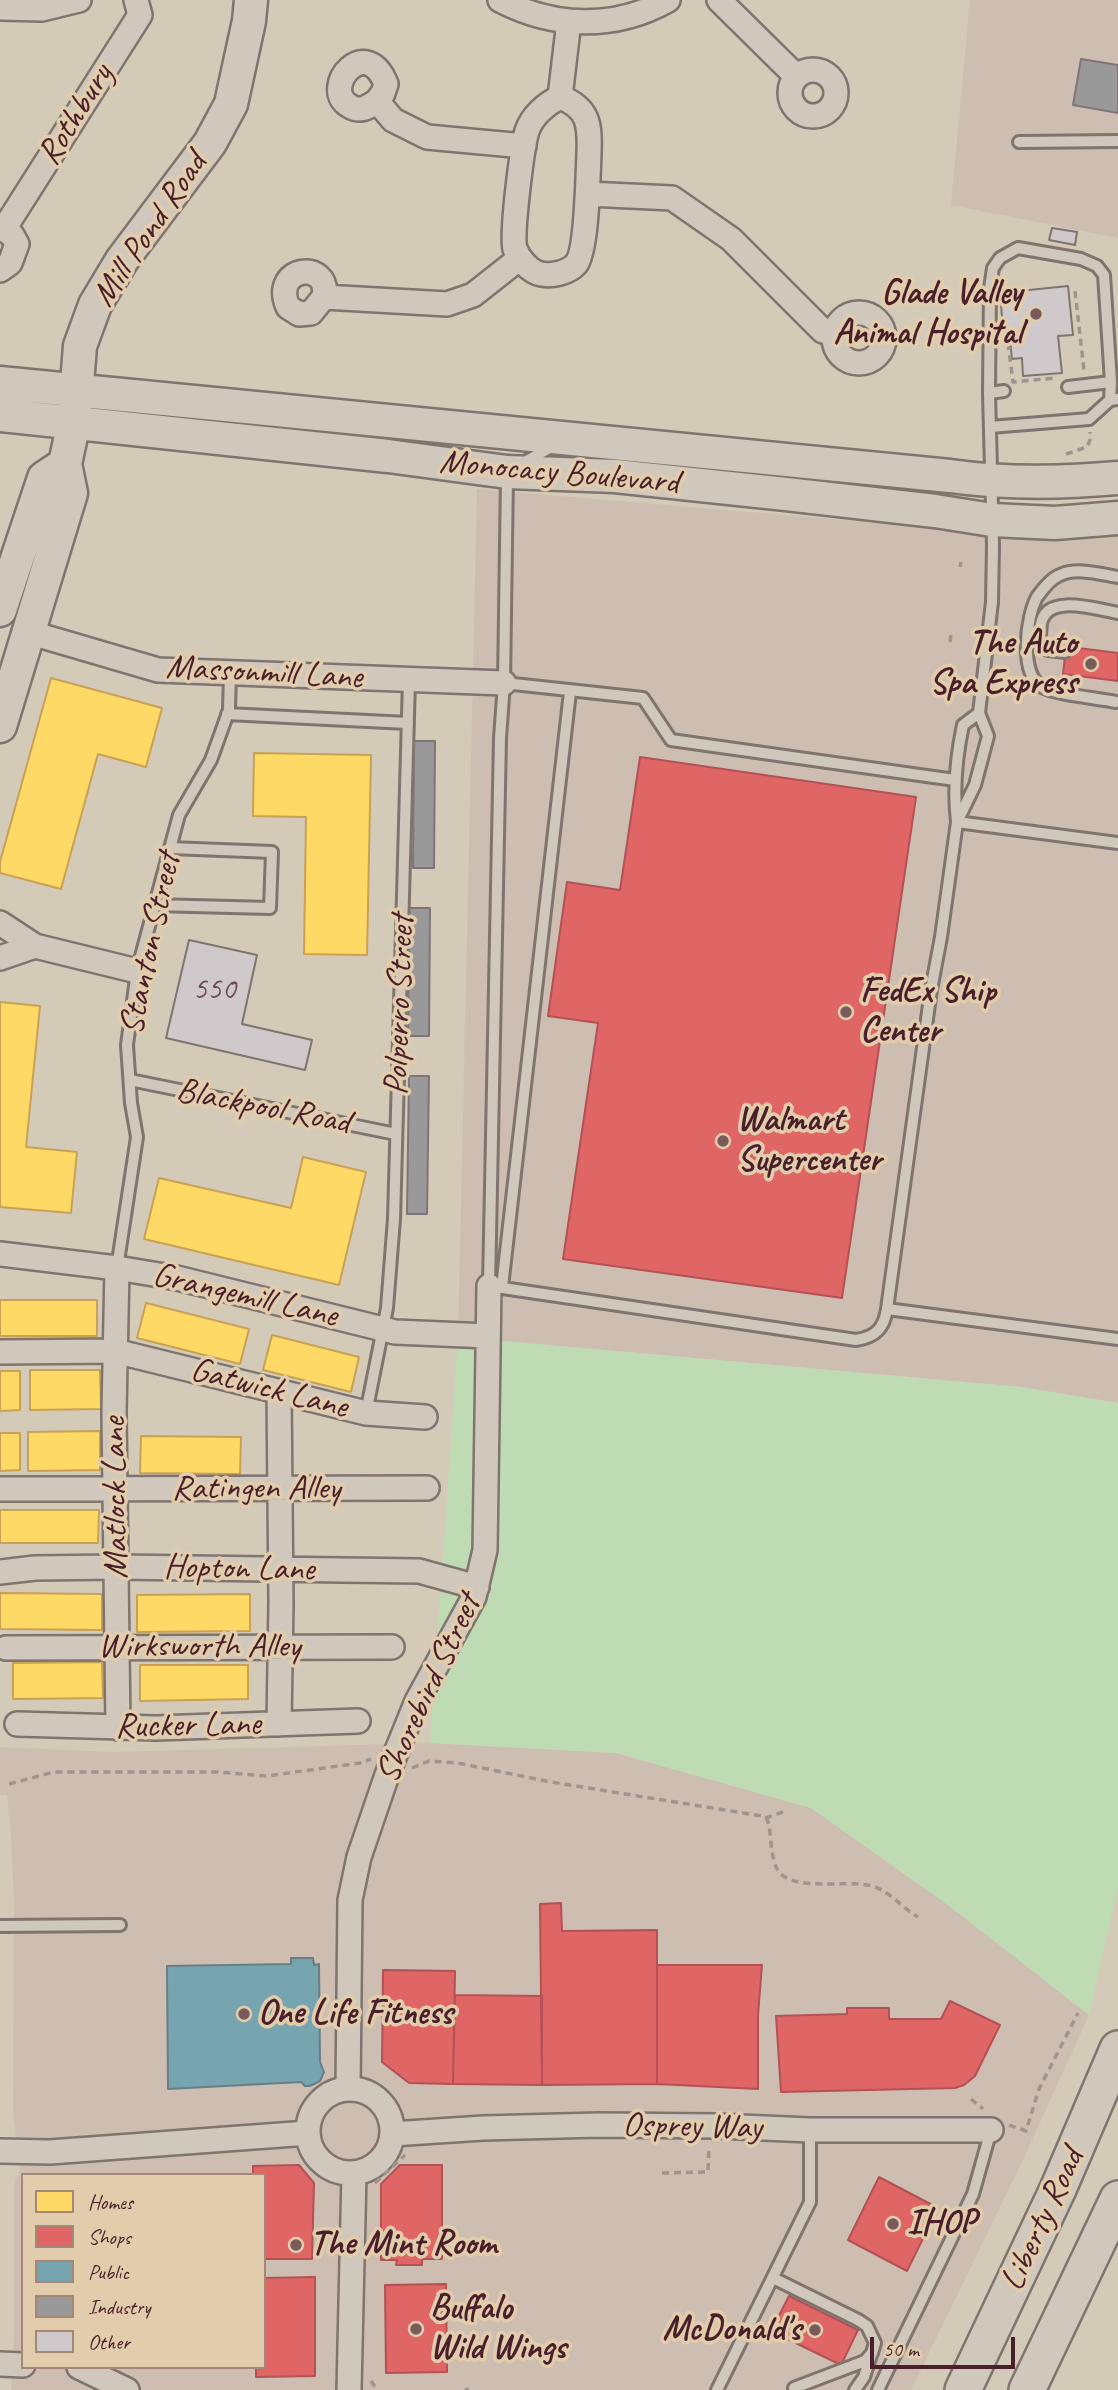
<!DOCTYPE html>
<html>
<head>
<meta charset="utf-8">
<style>
	body { margin:0 }
	#map { position:relative; width:1118px; height:2390px; overflow:hidden; background:#d4cab8; font-family:Caveat,sans-serif }
	canvas { display:block }
	.legend { position:absolute; left:21px; top:2173px; width:245px; height:196px; box-sizing:border-box; background:#e1cdab; border:2px solid #a58778; margin:0; padding:9px 12px; list-style:none; font-size:21px; color:#4a1f2b }
	.legend li { display:flex; align-items:center; gap:14px; height:35px }
	.legend b { width:35px; border:2px solid #a58778 }
	.scale { position:absolute; left:870px; top:2337px; width:145px; height:32px; box-sizing:border-box; border:4px solid #4a1f2b; border-top:0; padding-left:9px; font-size:21px; line-height:24px; white-space:nowrap; color:#4a1f2b; -webkit-text-stroke:5px #e1cdab; paint-order:stroke }
</style>
</head>
<body>
<div id="map">
<canvas width="1118" height="2390"></canvas>
<ul class="legend">
<li><b style="height:19px;background:#ffd966"></b>Homes</li>
<li><b style="height:19px;background:#e06666"></b>Shops</li>
<li><b style="height:19px;background:#76a5af"></b>Public</li>
<li><b style="height:19px;background:#999"></b>Industry</li>
<li><b style="height:19px;background:#d0c9cb"></b>Other</li>
</ul>
<div class="scale">50 m</div>
</div>
<script>
const ctx = document.querySelector('canvas').getContext('2d');
ctx.lineJoin = 'round';
function fillPath(path, color) { ctx.fillStyle = color; ctx.fill(path, 'evenodd'); }
function strokePath(path, color, width, dash) { ctx.strokeStyle = color; ctx.lineWidth = width; ctx.lineCap = dash ? 'butt' : 'round'; ctx.setLineDash(dash || []); ctx.stroke(path); }
function write(font, color, halo, rows, align = 'center') {
  ctx.font = font + ' Caveat,sans-serif'; ctx.lineWidth = 7; ctx.setLineDash([]); ctx.textBaseline = 'middle'; ctx.strokeStyle = halo; ctx.fillStyle = color; for (const [text, x, y, turn = 0] of rows) {
    ctx.save(); ctx.translate(x, y); ctx.rotate((+turn || 0) * Math.PI / 180); ctx.textAlign = isNaN(turn) ? turn : align; if (halo) ctx.strokeText(text, 0, 0); ctx.fillText(text, 0, 0); ctx.restore();
  }
}
const built = new Path2D(`
	M970,0H1118V238L951,205Z
	M477,489L1022,535L1118,524V1403L1021,1387L458,1337Z
	M430,1743L616,1753L811,1808L948,1905L1089,2015L1022,2162L911,2390H11L14,2338V2184L20,2170L13,2110L14,1901L11,1835L7,1795H0V1747L113,1752ZM23,2175H264V2367H23Z`);
const green = new Path2D(`
	M458,1337L1021,1387L1118,1403V1886L1089,2015L948,1905L811,1808L616,1753L430,1743Z`);
const homes = new Path2D(`
	M51,678L162,708L146,767L98,754L61,889L0,873V862Z
	M254,753L371,755L367,955L304,954L306,817L253,816Z
	M0,1002L40,1006L26,1147L77,1152L71,1213L0,1207Z
	M303,1157L366,1172L339,1285L144,1239L159,1178L291,1208Z
	M0,1300H97V1336H0Z
	M146,1303L249,1329L240,1364L137,1338Z
	M272,1335L359,1357L351,1392L263,1370Z
	M30,1370H100L101,1409L30,1410Z
	M0,1371H20V1410L0,1411Z
	M100,1431V1470L28,1471V1432Z
	M0,1433H20V1470L0,1471Z
	M141,1436L241,1437L240,1474L140,1473Z
	M0,1510H99L98,1543H0Z
	M0,1593L102,1594V1630L0,1629Z
	M250,1594V1631L137,1632V1595Z
	M102,1662L103,1698L13,1699V1663Z
	M140,1665H248V1699L140,1701Z`);
const shops = new Path2D(`
	M1067,638L1079,640L1078,648L1118,653V681L1063,674Z
	M640,757L916,797L842,1298L563,1259L598,1023L548,1016L567,882L620,890Z
	M561,1903L562,1931L657,1930V2084L542,2085L540,1904Z
	M657,1965H762L758,2015V2089L657,2084Z
	M383,1970L455,1971L453,2084L409,2083L382,2062Z
	M455,1995L542,1996V2085L453,2084Z
	M950,2001L1000,2025L975,2076L964,2085L955,2088L781,2092L776,2016L847,2014V2008H889V2019H941Z
	M299,2165L314,2183L312,2259H264V2175H253V2166Z
	M400,2165H442V2259H422V2265H396L397,2260H381V2184Z
	M879,2177L938,2208L907,2271L848,2240Z
	M315,2277V2376L256,2377V2367H264V2278Z
	M446,2284L447,2372L386,2373L385,2285Z
	M789,2296L858,2330L841,2365L771,2331Z`);
const public = new Path2D(`
	M291,1958H313L314,1965L319,1964L320,2062L324,2072L320,2081L310,2086H305L301,2082L168,2089L167,1966L291,1964Z`);
const industry = new Path2D(`
	M1081,59L1118,65V113L1073,105Z
	M414,741H435L434,868H413Z
	M409,908H430L429,1036H408Z
	M409,1076H429L427,1214H407Z`);
const building = new Path2D(`
	M1052,228L1077,232L1075,245L1049,240Z
	M1068,286L1073,335L1058,336L1062,373L1023,376L1022,358L1012,359L1010,340H1004L1000,293Z
	M189,940L257,955L242,1024L312,1040L305,1070L166,1038Z`);
const path = new Path2D(`
	M1075,291L1084,370
	M1008,343L1013,382L1055,378
	M1066,454L1087,447L1090,440V432
	M960,567L961,562
	M950,642L951,635
	M412,1768L429,1761L458,1763L551,1782L762,1816L767,1819L769,1825C771,1838 771,1857 777,1869C790,1893 849,1879 872,1886C890,1891 902,1908 918,1917
	M9,1784L54,1772H217L267,1776L360,1763L371,1759
	M765,1818L783,1812
	M971,2099L983,2109
	M1009,2125L1026,2131L1039,2089L1078,2013
	M662,2173L708,2172L709,2146
	M375,2183L405,2155
	M371,2381L377,2390
	M465,2390L469,2389`);
const lane = new Path2D(`
	M1019,142L1118,141
	M1068,387L1111,382
	M989,393L1004,391
	M990,427L1089,419L1110,400L1118,399
	M521,464L555,445
	M507,476L504,683L500,738L489,1286L856,1340C876,1337 884,1328 887,1309
	M1065,652L1048,650L1042,646C1039,638 1040,633 1041,624C1046,593 1095,609 1118,613
	M504,683L643,698L671,740L955,780
	M1116,702C1097,698 1057,695 1042,687C1019,674 1026,617 1037,597C1042,590 1052,578 1060,575C1077,567 1100,574 1118,577
	M227,714L408,723
	M957,822L975,785L988,736L979,713L992,602L993,546L989,393L990,288L993,268L1000,258L1018,248L1081,259L1097,266L1104,275L1111,382L1110,400
	M957,822C953,789 956,758 963,725L979,713
	M1118,843L957,822L941,937L931,990L887,1309L1118,1339
	M154,905L270,908L272,852L170,848
	M130,1080L396,1134
	M117,1268L137,1137L131,1103L127,1045L137,971L179,815L211,760L229,710L230,673
	M502,1287L570,692
	M366,1413L387,1308L394,1219L409,680
	M0,1926L120,1925
	M773,2278L858,2320L867,2326L875,2343L872,2353L865,2361L794,2388
	M717,2390L810,2202V2130
	M855,2390L864,2377L871,2355
	M878,2390L973,2194L991,2130`);
const street = new Path2D(`
	M500,0C554,28 615,30 668,0
	M719,0L796,76
	M0,8L42,9L79,0
	M790 93a23 23 0 1 1 46 0a23 23 0 1 1-46 0Z
	M560,97C589,108 590,125 589,153C588,173 587,251 576,264C568,273 552,276 541,274C530,272 519,259 515,249C511,235 522,147 527,131C532,116 546,104 560,97Z
	M560,97L569,21
	M377,101C367,108 359,113 348,105C321,87 366,33 386,84L383,93L377,101L393,120L427,137L524,146
	M588,194L672,198L731,239L823,331L834,334
	M0,227L12,235L17,244L10,263L0,270
	M4,229L140,15L136,0
	M324,297L311,313L299,314L288,307C270,266 331,259 324,297L447,304L473,295L520,258
	M834 338a25 25 0 1 1 50 0a25 25 0 1 1-50 0Z
	M28,632L158,670L504,683
	M0,923L35,946L137,971
	M0,958L35,946
	M0,1254L117,1268L177,1278L395,1332L488,1336
	M117,1268L114,1413L118,1728
	M0,1352L115,1351L366,1413L425,1417
	M279,1392L281,1603L279,1724
	M0,1489L427,1488
	M0,1572L35,1568L117,1567L419,1571L477,1587
	M6,1648L392,1647
	M17,1724L156,1728L358,1721
	M348,2089L350,1900L359,1857L387,1775L417,1701L474,1597L485,1550L489,1286
	M308 2131a42 42 0 1 1 84 0a42 42 0 1 1-84 0Z
	M392,2134L483,2128L599,2125L718,2126L810,2130H991
	M0,2151L50,2152L308,2133
	M0,2364L23,2365
	M79,2367L127,2390
	M349,2390L354,2173`);
const secondary = new Path2D(`
	M0,383L950,476C1007,484 1061,483 1118,478
	M0,415L388,456L507,472L615,476L786,494L935,511L992,520L1055,523L1118,518
	M0,610L44,478L65,464
	M0,726L71,493L65,464L74,422L80,346L95,305L122,260L210,143L231,104L249,21L251,0`);
const primary = new Path2D(`
	M963,2390L1058,2189L1118,2049
	M1027,2390L1118,2199`);
const markers = [
	[1036,314,7,"#7a5b5c"],
	[1091,664,7,"#7a5b5c"],
	[846,1012,7,"#7a5b5c"],
	[723,1141,7,"#7a5b5c"],
	[244,2014,7,"#7a5b5c"],
	[893,2224,7,"#7a5b5c"],
	[296,2245,7,"#7a5b5c"],
	[416,2329,7,"#7a5b5c"],
	[815,2330,7,"#7a5b5c"]
];
const numberNames = [
	["550",214,990]
];
const streetNames = [
	["Rothbury",76,115,-58],
	["Mill Pond Road",150,230,-56],
	["Monocacy Boulevard",559,473,5],
	["Massonmill Lane",264,673,3],
	["Stanton Street",151,944,-78],
	["Polperro Street",400,1005,-88],
	["Blackpool Road",263,1107,11],
	["Grangemill Lane",245,1296,13],
	["Gatwick Lane",269,1389,14],
	["Ratingen Alley",256,1489],
	["Matlock Lane",116,1498,-91],
	["Hopton Lane",239,1569,1],
	["Wirksworth Alley",199,1647],
	["Shorebird Street",429,1689,-65],
	["Rucker Lane",188,1726,-1],
	["Osprey Way",692,2127,1],
	["Liberty Road",1043,2220,-65]
];
const poiNames = [
	["Glade Valley",1022,294,"right"],
	["Animal Hospital",1022,334,"right"],
	["The Auto",1077,644,"right"],
	["Spa Express",1077,684,"right"],
	["FedEx Ship",860,992],
	["Center",860,1032],
	["Walmart",737,1121],
	["Supercenter",737,1161],
	["One Life Fitness",258,2014],
	["IHOP",907,2224],
	["The Mint Room",310,2245],
	["Buffalo",430,2309],
	["Wild Wings",430,2349],
	["McDonald's",801,2330,"right"]
];
fillPath(built, '#cebeb2');
fillPath(green, '#bedbb3');
fillPath(homes, '#ffd966');
strokePath(homes, '#c9a154', 2);
fillPath(shops, '#e06666');
strokePath(shops, '#b35154', 2);
fillPath(public, '#76a5af');
strokePath(public, '#697d87', 2);
fillPath(industry, '#999');
strokePath(industry, '#817478', 2);
fillPath(building, '#d0c9cb');
strokePath(building, '#80746e', 2);
strokePath(lane, '#80746e', 16);
strokePath(street, '#80746e', 28);
strokePath(secondary, '#80746e', 37);
strokePath(primary, '#80746e', 40);
strokePath(path, '#9f958e', 3.5, [7, 5]);
strokePath(lane, '#d0c8bc', 10);
strokePath(street, '#d0c8bc', 23);
strokePath(secondary, '#d0c8bc', 32);
strokePath(primary, '#d0c8bc', 35);
for (const [x, y, r, color] of markers) { const dot = new Path2D(); dot.arc(x, y, r, 0, 2 * Math.PI); ctx.fillStyle = color; ctx.fill(dot); strokePath(dot, '#e1cdab', 2.5); }
write('32px', '#6c4a53', null, numberNames);
write('35px', '#4a1f2b', '#e1cdab', streetNames);
write('bold 35px', '#4a1f2b', '#e1cdab', poiNames, 'left');
</script>
</body>
</html>
